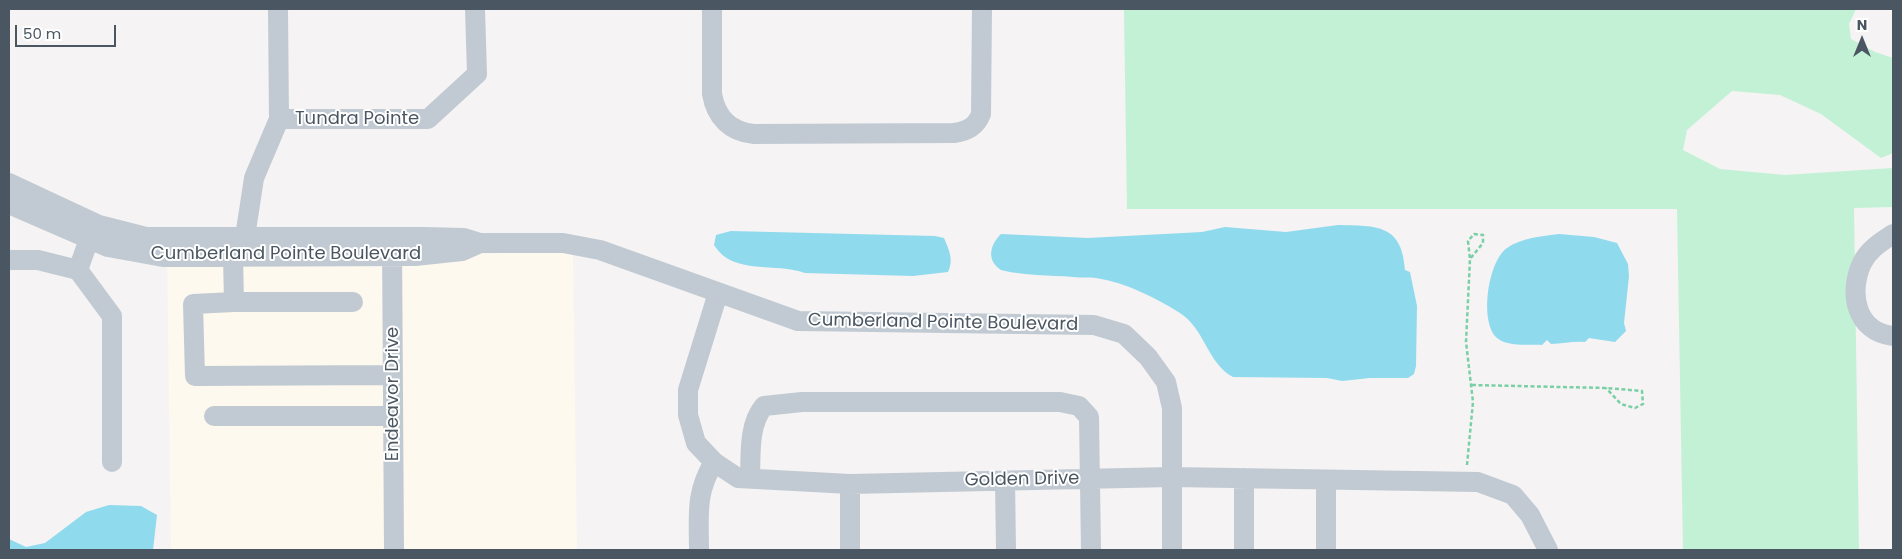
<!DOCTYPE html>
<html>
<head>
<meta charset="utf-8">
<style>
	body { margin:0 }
	#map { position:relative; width:1902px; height:559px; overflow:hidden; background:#f5f3f3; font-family:Poppins,sans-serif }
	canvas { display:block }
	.frame { position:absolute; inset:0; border:10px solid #4a5661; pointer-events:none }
	.north { position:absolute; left:1837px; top:15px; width:50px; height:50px; -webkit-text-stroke:4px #fff; paint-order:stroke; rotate:0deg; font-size:14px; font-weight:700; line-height:20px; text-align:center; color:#4a5661 }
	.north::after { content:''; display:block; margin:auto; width:18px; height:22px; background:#4a5661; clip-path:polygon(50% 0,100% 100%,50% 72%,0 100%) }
	.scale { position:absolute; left:15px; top:25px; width:101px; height:22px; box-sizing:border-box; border:2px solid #4a5661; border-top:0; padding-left:6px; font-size:15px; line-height:18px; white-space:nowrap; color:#4a5661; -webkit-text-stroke:4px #fff; paint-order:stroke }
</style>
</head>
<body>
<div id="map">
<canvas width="1902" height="559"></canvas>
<div class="frame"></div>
<div class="north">N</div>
<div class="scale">50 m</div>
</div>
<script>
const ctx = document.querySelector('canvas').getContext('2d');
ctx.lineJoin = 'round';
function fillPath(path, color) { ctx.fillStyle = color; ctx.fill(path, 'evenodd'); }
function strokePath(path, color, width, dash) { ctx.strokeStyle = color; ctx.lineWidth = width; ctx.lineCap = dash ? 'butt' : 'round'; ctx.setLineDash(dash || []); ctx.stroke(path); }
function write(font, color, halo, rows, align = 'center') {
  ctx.font = font + ' Poppins,sans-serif'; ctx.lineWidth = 4; ctx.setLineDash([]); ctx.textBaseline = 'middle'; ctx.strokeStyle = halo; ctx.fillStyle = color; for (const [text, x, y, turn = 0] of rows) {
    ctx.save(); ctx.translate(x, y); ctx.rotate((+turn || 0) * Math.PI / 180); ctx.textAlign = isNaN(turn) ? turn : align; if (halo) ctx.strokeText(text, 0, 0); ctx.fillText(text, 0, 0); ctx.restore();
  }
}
const commercial = new Path2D(`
	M573,252L577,550H171L167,258Z`);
const green = new Path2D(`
	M1124,9H1856L1849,24L1851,39L1875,52L1893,58V153L1881,158L1821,114L1780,95L1732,91L1687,130L1683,150L1720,169L1785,175L1893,168V207L1854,208L1859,550H1683L1677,209H1127Z`);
const water = new Path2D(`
	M1338,225C1377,226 1402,224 1405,270L1410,272L1417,306L1416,366L1414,374L1408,378H1370L1342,381L1327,378L1233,377C1207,363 1205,329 1180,313C1154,297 1127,283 1096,278C1089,277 1081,278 1073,277C1050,275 1024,276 1001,270C986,260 990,245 1001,234L1088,238L1202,232L1225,227L1286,232Z
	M731,231L935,236L944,238C949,250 954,260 948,272L913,276L805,273C776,262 733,276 714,245L716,235Z
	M1559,234L1594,237L1617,243L1628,264L1629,276L1624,323L1626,331L1615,342L1589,338L1585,342C1573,341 1563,344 1551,344L1547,340L1542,345C1530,344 1507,347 1497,338C1479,322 1488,261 1507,248C1521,238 1542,236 1559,234Z
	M109,505L141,506L157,515L153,550H9V539L26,547L45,543L86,512Z`);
const path = new Path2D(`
	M1472,385L1606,388L1642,391L1643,404L1635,408L1621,404L1606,388
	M1467,465L1473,402L1466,342L1470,259L1468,241L1474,234L1483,235V243L1470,259`);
const minor = new Path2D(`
	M278,9L279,119
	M712,9V94C716,117 730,132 754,134L954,133C967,131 976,127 981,114L982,9
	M9,183L99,225L146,237H423L464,238L480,243H563L600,250L798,321L1094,325L1124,334L1148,357L1166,382L1172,408V550
	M9,204L108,247L163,257L415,256L462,251L480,243
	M93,228L78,270L112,316V462
	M1893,234C1881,242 1869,249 1862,263C1848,293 1856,332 1893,336
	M245,237L254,178L279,119H428L477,74L475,9
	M392,242L394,550
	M233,256L234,302L193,304L195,376L393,375
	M9,260H38L78,270
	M718,293L688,390V415L696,443L714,462L738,478L850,484L1172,477L1478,482L1513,495L1530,515L1548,550
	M234,302H353
	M214,416H393
	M750,478C751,455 748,425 764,406L802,402H1060L1079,406L1089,417L1091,550
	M1244,478V550
	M1005,480L1006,550
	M1326,480V550
	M850,484V550
	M699,550C699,515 695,493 714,462`);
const streetNames = [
	["Tundra Pointe",357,119],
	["Cumberland Pointe Boulevard",286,254],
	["Cumberland Pointe Boulevard",943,323,1],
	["Endeavor Drive",393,394,-90],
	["Golden Drive",1022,480,-1]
];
fillPath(commercial, '#fdf9ef');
fillPath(green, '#c3f1d5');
fillPath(water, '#90daee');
strokePath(path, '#7ad0a6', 2.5, [4, 2.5]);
strokePath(minor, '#c1cad2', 20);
write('18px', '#4a5661', '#fff', streetNames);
</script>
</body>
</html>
